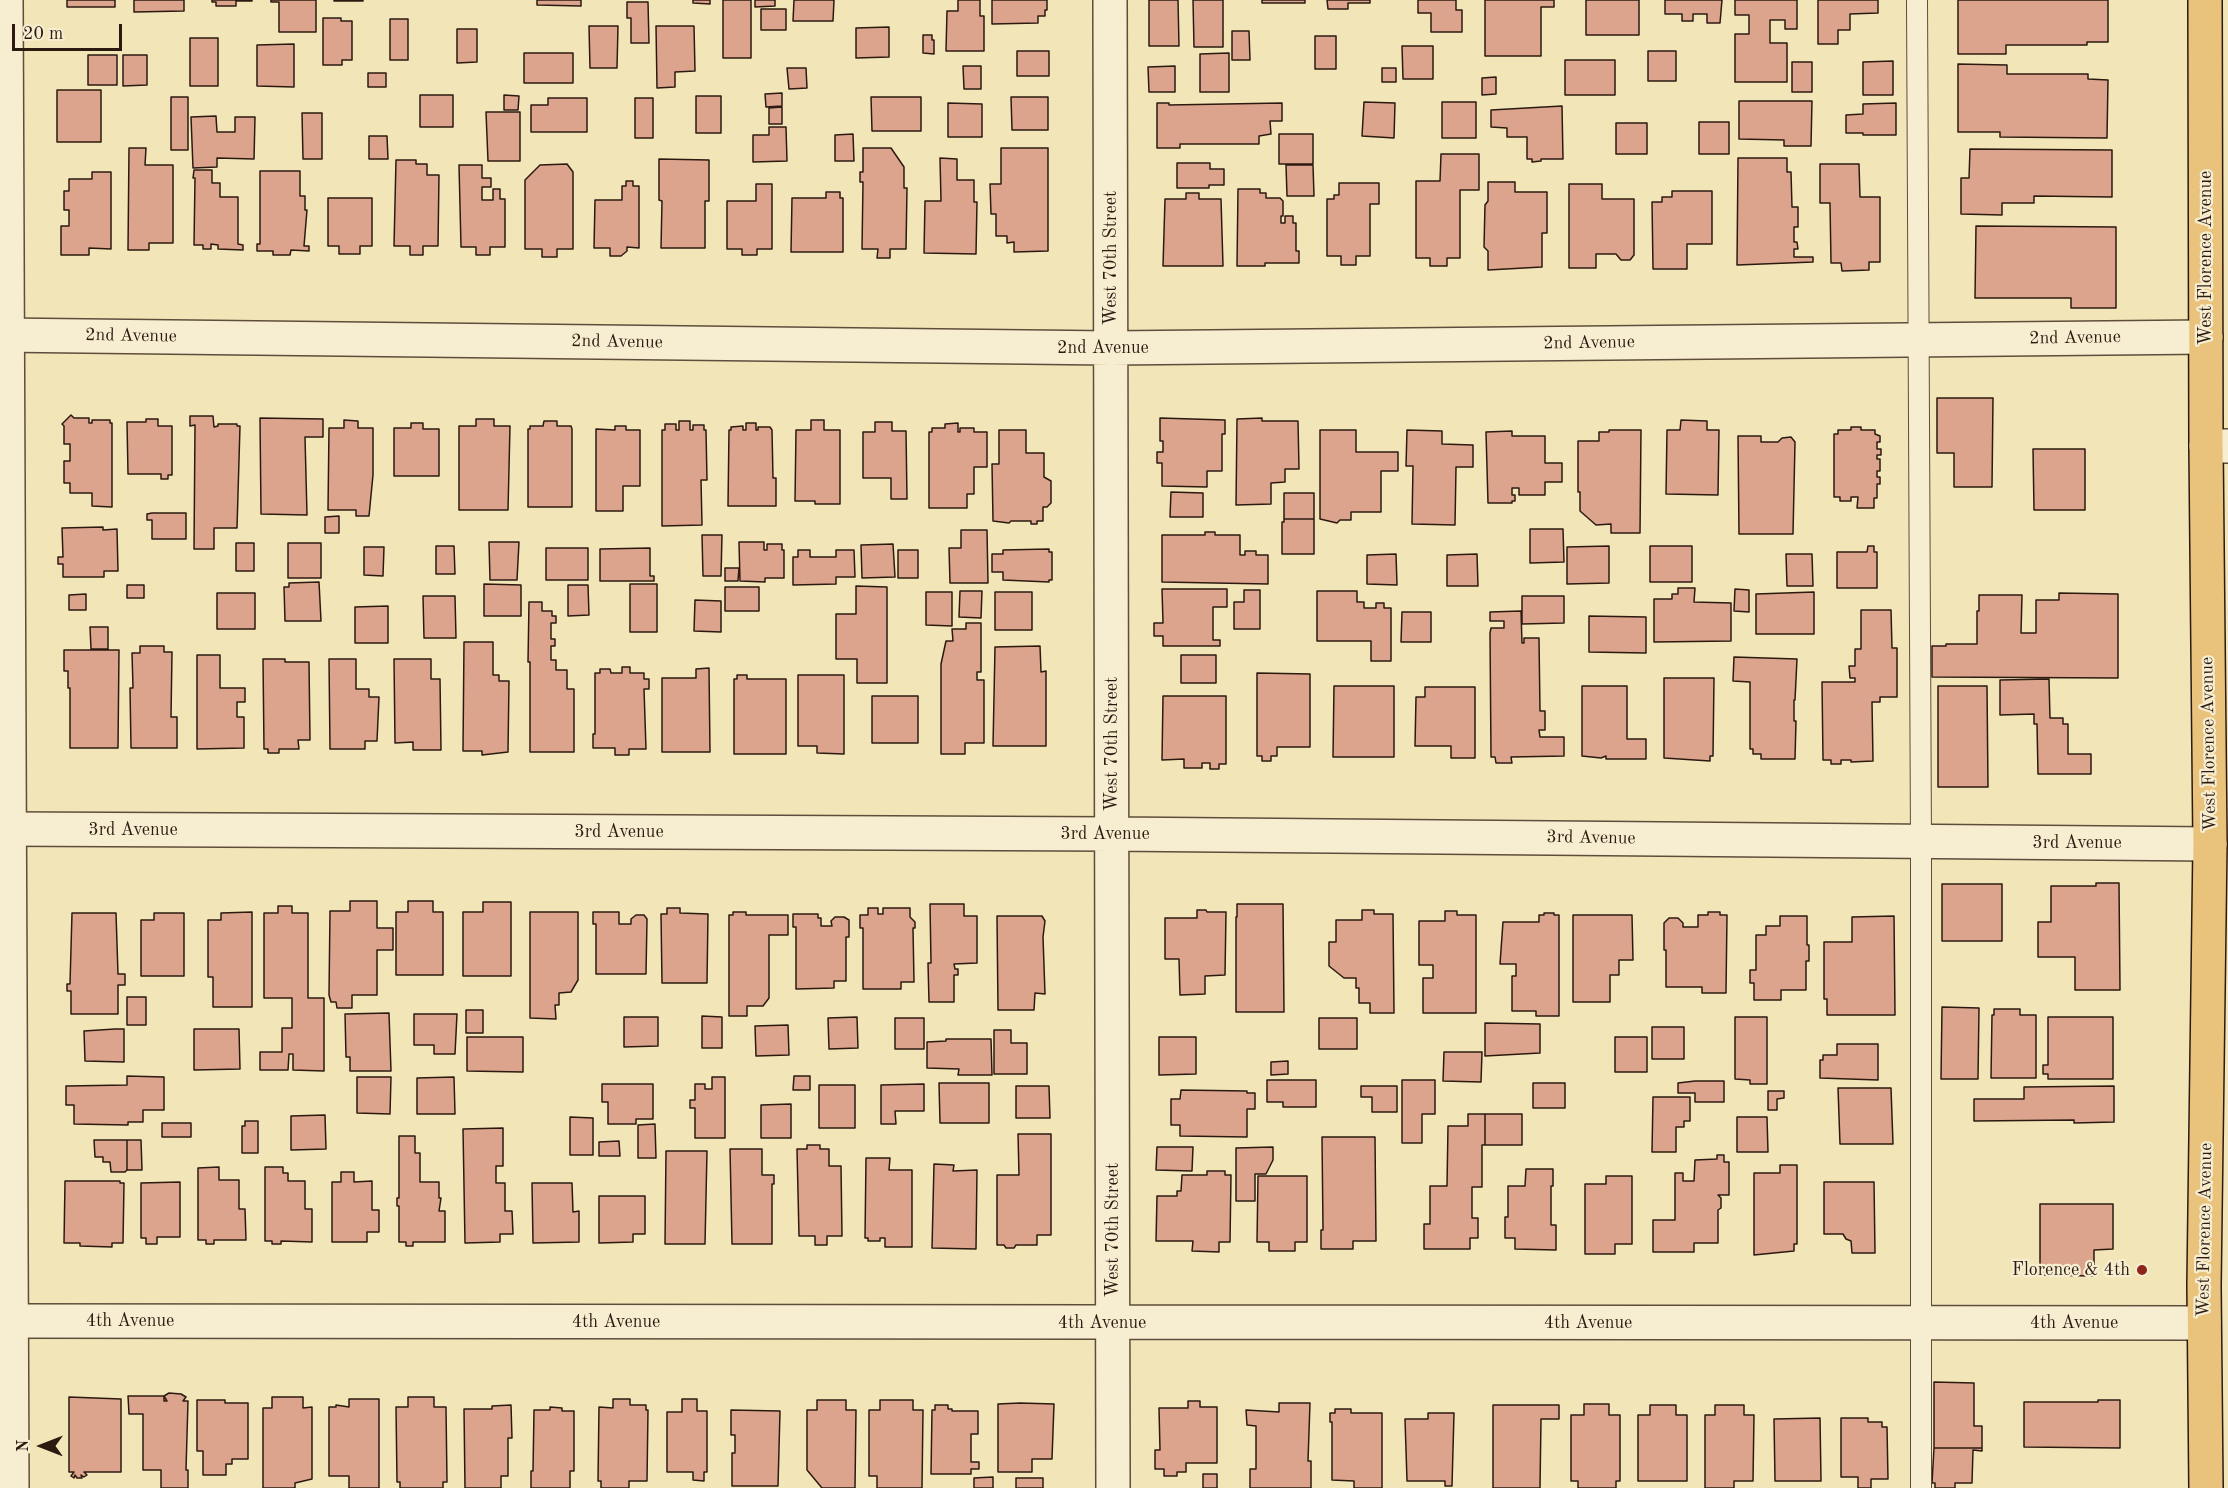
<!DOCTYPE html>
<html>
<head>
<meta charset="utf-8">
<style>
	body { margin:0 }
	#map { position:relative; width:2228px; height:1488px; overflow:hidden; background:#f2e5b8; font-family:"Old Standard TT",serif }
	canvas { display:block }
	.north { position:absolute; left:12px; top:1416px; width:60px; height:60px; -webkit-text-stroke:4px #f7eed1; paint-order:stroke; rotate:270deg; font-size:16px; font-weight:700; line-height:24px; text-align:center; color:#2c1a11 }
	.north::after { content:''; display:block; margin:auto; width:21px; height:27px; background:#2c1a11; clip-path:polygon(50% 0,100% 100%,50% 72%,0 100%) }
	.scale { position:absolute; left:12px; top:24px; width:110px; height:27px; box-sizing:border-box; border:3px solid #2c1a11; border-top:0; padding-left:8px; font-size:18px; line-height:21px; white-space:nowrap; color:#2c1a11; -webkit-text-stroke:4px #f7eed1; paint-order:stroke }
</style>
</head>
<body>
<div id="map">
<canvas width="2228" height="1488"></canvas>
<div class="north">N</div>
<div class="scale">20 m</div>
</div>
<script>
const ctx = document.querySelector('canvas').getContext('2d');
ctx.lineJoin = 'round';
function fillPath(path, color) { ctx.fillStyle = color; ctx.fill(path, 'evenodd'); }
function strokePath(path, color, width, dash) { ctx.strokeStyle = color; ctx.lineWidth = width; ctx.lineCap = dash ? 'butt' : 'round'; ctx.setLineDash(dash || []); ctx.stroke(path); }
function write(font, color, halo, rows, align = 'center') {
  ctx.font = font + ' "Old Standard TT",serif'; ctx.lineWidth = 4.5; ctx.setLineDash([]); ctx.textBaseline = 'middle'; ctx.strokeStyle = halo; ctx.fillStyle = color; for (const [text, x, y, turn = 0] of rows) {
    ctx.save(); ctx.translate(x, y); ctx.rotate((+turn || 0) * Math.PI / 180); ctx.textAlign = isNaN(turn) ? turn : align; if (halo) ctx.strokeText(text, 0, 0); ctx.fillText(text, 0, 0); ctx.restore();
  }
}
const building = new Path2D(`
	M67,0H115V7H67Z
	M134,0H184V11L134,12Z
	M212,0H252V1H236V6H216V2H212Z
	M271,0H316V32H279V2H271Z
	M334,0H363V1H334Z
	M537,0H581V6L537,5Z
	M693,0H710V4L693,3Z
	M723,0H751V58H723Z
	M755,0H775V6L755,7Z
	M794,0H834L833,21H793Z
	M958,0H980V16H984V51H946L947,11H958Z
	M992,0H1047V10H1045V16H1038V23L992,24Z
	M1149,0H1178L1179,46H1149Z
	M1193,0H1223V47H1194Z
	M1262,0H1305V3H1262Z
	M1327,0H1370V3H1348V9H1328Z
	M1418,0H1456V10H1462V32H1431V13H1418Z
	M1485,0H1554V7H1541V56H1485Z
	M1586,0H1639V35H1586Z
	M1665,0H1722L1720,23H1707V14H1693V21H1682V14H1665Z
	M1735,0H1797V29H1785V20H1770V43H1787V82H1735V34H1749V15H1735Z
	M1818,0H1878V13L1850,14V30H1838V44H1818Z
	M1958,0H2108V42H2087V45H2006V54H1958Z
	M627,2H648L649,43H631V18H627Z
	M761,9H786V30H761Z
	M323,18H341V21H352V60H342V65H323Z
	M390,19H408V60H390Z
	M589,26H618L617,68H590Z
	M656,26H694L695,71L675,72V87L657,88Z
	M889,27V57L856,58V28Z
	M457,29H477V62L457,63Z
	M1232,31H1249L1250,60H1232Z
	M923,35H932V40H934V54L923,53Z
	M1315,36H1336V69H1315Z
	M190,38H218V86H190Z
	M294,44V87L257,86V45Z
	M1402,46H1433V79H1403Z
	M1017,51H1049V76H1017Z
	M1648,51H1676V81H1648Z
	M524,53H573V83H524Z
	M1229,53V92H1200V54Z
	M88,55H117V85H88Z
	M123,55H147V85L123,86Z
	M1565,60H1615V95H1565Z
	M1893,61V95H1863V62Z
	M1792,62H1812V92H1792Z
	M1958,64L2007,65V74H2088V79L2108,80L2107,138L2000,137V132H1958Z
	M963,66H981V89H964Z
	M1175,66V92H1149L1148,67Z
	M787,68H806L807,88L789,89Z
	M1382,68H1396V82H1382Z
	M368,73H386V87H368Z
	M1496,77V94L1482,95V78Z
	M57,90H101V142H57Z
	M782,93V106L766,107L765,94Z
	M420,95H453V127H420Z
	M504,95L519,96L518,110H504Z
	M696,96H721V133H696Z
	M171,97H188V150H171Z
	M871,97H921V131H872Z
	M1011,97H1048V130H1012Z
	M548,98H587V132H531V105H548Z
	M635,98H653V138H635Z
	M1739,101H1812L1811,146H1784V140L1739,139Z
	M1364,102L1395,103L1394,138L1362,136Z
	M1442,102H1476V138H1442Z
	M948,103L982,104V137H948Z
	M1157,103H1169V105L1282,103V121H1270L1271,134L1259,136V144H1180V148H1157Z
	M1896,103V135H1863V133H1846V115L1863,114V104Z
	M1562,106L1563,159H1541V161L1532,162V159H1527V137H1507V128L1491,127V110Z
	M782,107V124H769V108Z
	M486,112H520V161H488Z
	M302,113H322V159H303Z
	M216,116L217,132H235V117H255L254,159L217,158V167L193,168L191,117Z
	M1699,122H1729V154H1699Z
	M1616,123H1647V154H1616Z
	M769,127H786L787,161L753,162V135H769Z
	M853,134L854,161H835V135Z
	M1279,134H1313V164H1279Z
	M369,136H387L388,159H369Z
	M129,148H146L145,165H173V243H149V250H128Z
	M863,148H891L904,167V188H907L906,249H890V258H877L878,249H862L863,182H860V172H863Z
	M1001,148H1048V251L1014,252V242L1007,243V236H996V214H991L990,184H1001Z
	M1970,149L2112,150V197L2034,196V203H2002V215L1961,214V178H1969Z
	M1441,154H1479V190H1460V258H1447V266H1430V258H1416V181H1440Z
	M940,158L957,159V180H974V202H977L976,254L924,253L925,201H941Z
	M1738,158H1787V172H1791L1792,207H1798V227H1794V242H1797L1798,249H1794V257H1813V262L1737,265Z
	M659,159L709,160V201H705V248H661L662,201L659,200Z
	M396,160H416V164H427V175H439L438,246H423V255H410V246H394Z
	M1177,163H1210V169H1224V185H1209V188H1177Z
	M567,164L573,172V249H557V257H542V249H525V180L540,165Z
	M1820,164H1859L1860,197H1880V262H1869V270L1842,271L1841,263H1831L1830,203H1820Z
	M459,165H482V178H491V187H482V200H493V189H500V199H505V247H490V255H476V247H461Z
	M1286,165H1313L1314,196H1287Z
	M194,170H212V183H220V197H238V244L243,245V250L218,249V245L211,244V249H203V245H194L195,178H193Z
	M260,171H300V196H305V210H307L304,246H309V251L291,250L290,255H273V251H257V244H260Z
	M92,172H111V249L89,248V255H61V226H69V210H64V191H69V179H92Z
	M626,181H633V186H639V248L627,247V251L621,256H610V248H594L595,200H622V186H626Z
	M1488,182H1515V192H1547V233H1542V267L1488,270V251L1484,247L1485,205L1488,201Z
	M1339,183H1379V204H1370V256H1356V265H1341V256H1327V199H1334V195H1339Z
	M756,184H772V249H757V255H742V249H727V201H756Z
	M1569,184H1602V199H1634V255L1630,260H1621L1616,254H1596V268H1569Z
	M1238,189H1260V193H1266V198H1280L1283,201V216H1281V223H1285V216H1293V223H1296V251H1299V263H1265V266H1237Z
	M1672,191H1712V244H1687V269H1653L1652,202H1662V197H1672Z
	M826,192H840V198H843V252H791L792,198H826Z
	M1186,193H1199V199H1221L1223,266H1163L1165,199H1186Z
	M328,198H372V246H360V254H339V246H328Z
	M1976,226L2116,227V308H2071V298H1975Z
	M1937,398H1993L1992,487H1954V453H1937Z
	M71,415L74,418H89V423H92V420H110V423H112V507L92,506V493H70V483H64V461H70V444H64V426L62,424Z
	M190,416H213L214,427L218,426V424H237V426H240L237,528H214V549H194L195,427V425L190,426Z
	M260,418L323,419V437H305L307,515L261,514Z
	M1160,418L1225,420V434H1222V471H1207V487L1162,486V463H1157V452H1163V441H1160Z
	M1262,418V421H1298L1299,469H1285V482L1271,483V504L1236,505L1237,419Z
	M146,419H158V426H172V475H168V479H161V474H128L127,422H146Z
	M476,419H494V426H510L508,510H459V426H476Z
	M344,420L358,421V428H373V475L369,516H356V510H328L329,428H344Z
	M811,420H824V430H840V504H815V501H795L796,430H811Z
	M1681,420L1707,421V430H1719L1718,495L1666,494L1667,430H1680Z
	M544,421H557V426H571L572,429V507H528V429H530V426H543Z
	M679,421H690V430H693V425H704V430H706L707,480H701L702,525L662,526V430H665V424H676V430H679Z
	M875,422H892V431H906L907,499H891V478H863V432H875Z
	M411,423H423V429H439V476H394V428H411Z
	M746,423H756V430H758V427H770L772,430L773,478H776V506H728L729,430H731V427L743,426V430H746Z
	M958,423V432H960V428H974V432H987V467H974V494H967V508H929V432H932V428H945V424Z
	M615,426H626V430H640V486H623V511H596V429L615,430Z
	M1851,427H1861V430H1875V434L1880,436V442H1877V449H1881V455H1877V459H1880V471H1877V477H1880V484H1877V498H1874V508H1857L1858,497H1851V501H1840V497H1834V434H1838V430H1851Z
	M999,430H1026V453H1044V477L1051,481V503L1047,507H1043V521H1037V524H1031V521H1011L1009,523L993,521L992,464H999Z
	M1320,430H1356V452H1398V471H1381V512H1351V520H1340L1337,523L1320,519Z
	M1407,430L1442,431V444L1473,445V467H1456L1455,525L1412,524L1413,466H1406Z
	M1609,430H1641L1640,533H1611V524L1596,525L1580,511V492H1578V441H1599V432H1609Z
	M1512,431V436H1545V463H1562V482H1545V495H1519V488H1512V495H1515V501H1512V503H1488L1486,432Z
	M1738,436H1761V442H1778L1782,438L1791,437L1795,442L1793,534H1739Z
	M2033,449H2085V510H2034Z
	M1171,492L1203,493V517H1170Z
	M1284,493H1314V519H1284Z
	M152,513H186V539H152V520H147V514Z
	M339,516V533H325V517Z
	M1284,519H1314V554H1282V522H1284Z
	M103,527V530L117,529L118,571H104V577H63V564H58V557H63L62,528Z
	M1530,529H1563L1564,562L1530,563Z
	M961,530H987L988,583H950L949,548H961Z
	M1205,532H1215V535H1240V555H1245V551H1256V555H1268V584L1162,582V535H1205Z
	M702,535H722L721,576H703Z
	M489,542H519L517,580H490Z
	M739,542H764V550H767V544H782V550H784V578H765V582L740,581Z
	M236,543H254V571H236Z
	M288,543H321V578H288Z
	M893,544L895,577L862,578L861,545Z
	M436,546H454L455,574H436Z
	M1609,546V583L1567,584V547Z
	M1650,546H1692V582H1650Z
	M1868,546H1874V552H1877V588H1837V552H1867Z
	M364,547H384L383,576L364,575Z
	M546,548H588V580H546Z
	M650,548V576H654V581H600V549Z
	M1049,549V552H1052V580H1049V582L1003,580V572H992V554H1003V550Z
	M798,550H810V557H836V550H854L855,577H836V584L793,585V557H798Z
	M898,550H918V578H898Z
	M1396,554L1397,585L1367,584V555Z
	M1477,554L1478,586H1447V555Z
	M1786,554H1812L1813,586H1787Z
	M725,568H739L738,581H725Z
	M319,582L321,621H285L284,587H289V583Z
	M484,584L521,585V616H484Z
	M630,584H657V632H630Z
	M127,585H144V598H127Z
	M568,585H588L589,615L568,616Z
	M856,586L887,587V683H857V659H836V614H856Z
	M725,587H759V611H725Z
	M1678,588H1695L1694,602L1731,603V641L1654,642V599H1672V594H1678Z
	M1162,589H1227V607H1213V640H1220V646H1163V636H1154V623H1163Z
	M1735,589L1749,590V612L1734,611Z
	M1244,590H1260V629H1234V602H1244Z
	M960,591H982L981,618L959,617Z
	M1317,591H1357V602H1364V608H1376V603H1384V608H1391V661H1371V641H1317Z
	M926,592H952V626L926,625Z
	M995,592H1032V630H995Z
	M1814,592V634H1756V594Z
	M217,593H255V629H217Z
	M2059,593L2118,594V678L1932,677V646H1946V644H1977V611H1979V595H2022L2021,633H2036V600H2059Z
	M86,594V610H69V595Z
	M423,596H455L456,638H424Z
	M1522,596H1564V623L1522,624Z
	M695,600L721,601V632L694,631Z
	M529,602H542V611H552V616H556V623H551V639H555V646H551V660H556V670H567V689H574V752H530V662H528Z
	M388,606V643H355V607Z
	M1861,610H1891L1892,648H1897V697H1880V702H1872L1873,761L1851,762V760H1841V764H1831V760H1823L1822,682H1855V678H1850L1849,666H1855V649H1861Z
	M1521,611L1522,643H1524V638H1539L1540,711H1545V730H1539L1540,737H1564V756L1511,757L1512,763H1496L1495,757H1491L1490,633L1491,628H1504V621H1490V612Z
	M1402,612H1431V642H1401Z
	M1589,616L1646,617V653L1589,652Z
	M966,623H981V672H977V680H984V743H965V754H941V664L946,641H953L952,629H966Z
	M90,627H108V649H91Z
	M464,642H493V675H499V681H509L508,752L482,755V751H463Z
	M140,646H164V652H172L171,717H177V748H131L130,688H133L132,653H140Z
	M1040,646L1041,672L1046,671V746H993L995,647Z
	M64,650H119L118,748H70V688H68V671H64Z
	M197,655H220V688H245V702H237V717H244V748L197,749Z
	M1181,655H1216V683H1181Z
	M1734,657L1797,659L1795,700H1794V721H1796L1795,759H1761V754H1753V749H1750V682L1733,681Z
	M263,659H285V662H309L310,740H298L299,749H279V753H268V749H264Z
	M329,659H356V689H369V697H379L377,741H365V749H330Z
	M394,659H431V679H440L441,750H413V742L395,743Z
	M622,667H630V673H644V679H649V689H644L646,749H629V755H615V748H593V734H595V673H600V669H610L611,673H622Z
	M709,668L710,752H662V678H696V669Z
	M1257,673L1310,674V747H1277V756H1271V761H1262V756H1257Z
	M737,675H747V679H786V754H734V679H737Z
	M798,675H844V754L817,753V746H798Z
	M1664,678H1714L1713,756H1710V761L1664,758Z
	M2049,679L2050,718H2063V724H2068V754H2091V774H2038L2037,724H2034V714L2000,715V680Z
	M1334,686H1394V757H1333Z
	M1582,686H1627V739H1646V759H1606V756L1601,758L1582,756Z
	M1938,686H1987L1988,787H1938Z
	M1425,687H1475V758H1451V746H1415L1416,697H1425Z
	M872,696H918V743H872Z
	M1163,696H1226V764H1219V769H1210V763H1202V768H1184V759L1162,760Z
	M2096,883H2119L2120,990H2075V957H2038V922H2051V886H2096Z
	M1942,884H2002V941H1942Z
	M350,901H377V928H393V950H377V995H352V1008H337L336,1002H331L329,995L330,911H350Z
	M408,901H433V912H443V975H396V912H408Z
	M483,902H511V976H463V912H483Z
	M930,904H964V916H977V963L954,964L955,969H958V975H954V1002H929L928,963H931Z
	M1237,904H1283L1284,1012H1236V917H1237Z
	M278,906H292V913H308V998H324V1071L293,1070V1054H289L288,1070H260V1052H282V1028H292V998H264V913H278Z
	M667,908H680V913L708,914L707,983H662L661,914H667Z
	M868,908H878V914H883V908H910V917L915,922V928H913L914,982H901V989H863V928H860V915H868Z
	M1197,910H1206L1207,912H1226L1225,975L1205,976V994L1180,995L1179,959H1165V918H1197Z
	M1362,910H1374V914H1393L1394,1013H1370V1003H1359V988H1356V978H1344L1329,966V942H1336V920H1362Z
	M1445,911H1457V915H1476V1013H1423V978H1433V965H1419V921H1445Z
	M252,912V1007H213V977H208V920H221V913Z
	M530,912H578V980L571,992L559,993V1005H555L556,1019L530,1018Z
	M593,912H619V924H631V919L636,915H644L647,919L646,974H596V924H593Z
	M733,912H746V915H788V935H769V998L763,1006H747V1016H729V915H733Z
	M1708,912H1720V915H1727L1726,993H1702V987H1666V950H1664V923L1669,918H1678L1683,923V927H1698V915H1708Z
	M72,913H116L118,974H125V985H118V1014H71V991H67V984H70Z
	M154,913H184V976H141V920H154Z
	M1544,913H1554V915H1559V1016H1536V1011H1512V976H1516V964H1500L1503,922H1539V915H1544Z
	M793,914H818V918H821V926H832L831,921L835,917H844L849,920V937H846V981H834V988L796,989V927H793Z
	M1573,915H1632L1633,960H1619V975H1610V1002H1573Z
	M997,916H1042L1045,921L1043,937L1045,994L1035,993L1034,1010H998Z
	M1780,916H1807V945H1809V961H1806V990H1781V1000H1754V983H1750V970H1756V935H1766V926H1780Z
	M1894,916L1895,1015H1827V999H1824V942H1852V917Z
	M127,997H146V1025H127Z
	M1942,1007L1979,1008L1978,1079H1941Z
	M1994,1009H2020V1015H2036V1078H1991L1992,1015H1994Z
	M466,1010H483V1033H466Z
	M389,1013L391,1071H350V1057H346L345,1014Z
	M414,1014H457L455,1054H434V1045H414Z
	M702,1016L722,1017V1048H702Z
	M624,1017H658V1046L624,1047Z
	M857,1017L858,1048L829,1049L828,1018Z
	M1735,1017H1767V1084H1750V1080L1735,1079Z
	M2048,1017H2113V1079H2048V1074H2043V1065H2048Z
	M895,1018H924V1049H895Z
	M1319,1018H1357V1049H1319Z
	M1485,1023L1540,1024V1053L1485,1056Z
	M788,1025L789,1055L756,1056L755,1026Z
	M1652,1027H1684V1059H1652Z
	M115,1029H124V1062L85,1061L84,1031Z
	M194,1029H239L240,1069L194,1070Z
	M994,1030H1011V1043H1027V1074H994Z
	M467,1037H523V1072L467,1071Z
	M1159,1037H1196V1074L1159,1075Z
	M1615,1037H1647V1072H1615Z
	M946,1039H991L992,1075H958L959,1069L927,1068V1042L946,1041Z
	M1837,1044H1878V1080L1820,1078V1060H1823V1055H1837Z
	M1444,1052H1482L1481,1082L1443,1081Z
	M1288,1061V1074L1271,1075V1062Z
	M127,1076L164,1077V1110H143V1122H128V1125L74,1124V1105H66V1086L127,1085Z
	M794,1076H810V1090H793Z
	M357,1077H391L390,1114L357,1113Z
	M454,1077L455,1114H417V1078Z
	M712,1077H725V1138H695V1108H690V1100H695V1084H705V1089H712Z
	M1267,1080H1316V1107H1283V1102H1267Z
	M1402,1080H1435V1114H1422V1143H1402Z
	M1695,1081H1724V1102H1695V1093H1678V1083Z
	M939,1083H989V1123H940Z
	M1533,1083H1565V1108H1533Z
	M602,1084H653V1119H636V1124H608V1102H602Z
	M924,1084V1111H895L896,1124H881V1085Z
	M819,1085H855V1128H819Z
	M1016,1086H1049L1050,1118H1016Z
	M1361,1086H1397V1112H1372V1097H1361Z
	M2114,1086V1122L2074,1123V1120L1974,1121V1099H2024V1087Z
	M1838,1088H1891L1893,1144H1840Z
	M1181,1090L1247,1091V1093H1255V1109H1247V1137L1180,1136V1125H1171V1099H1180Z
	M1768,1091H1784V1098L1777,1099V1110H1768Z
	M1653,1097H1690V1121H1684V1127H1676V1152H1652Z
	M791,1104V1138H761V1105Z
	M1468,1114H1485V1145H1482V1187H1472V1218H1478V1238H1470V1249H1424V1224H1430V1186H1447L1448,1126H1468Z
	M1485,1114H1522V1145H1485Z
	M325,1115L326,1149L291,1150V1116Z
	M570,1117L593,1118V1155H570Z
	M1737,1117H1767L1768,1152H1737Z
	M245,1121H258V1153H242V1126H245Z
	M162,1123H191V1137H162Z
	M655,1124L656,1158H638V1125Z
	M503,1128V1166H496V1183H505V1211H512L513,1234H500V1242L465,1243L463,1129Z
	M1018,1134H1051V1235H1037V1245H1016L1014,1248H1006L1004,1245H997V1175H1019Z
	M399,1136H415V1153H420V1182H439V1198H441L439,1211H445V1242H413V1246H406V1242H399V1206H397V1198H399Z
	M1322,1137H1375L1376,1241H1353V1249H1321V1230H1323Z
	M94,1140H127V1170L125,1172H111L110,1162H103V1157H95Z
	M127,1140H141L142,1170H127Z
	M619,1141L620,1156H599V1142Z
	M807,1145H820V1149H829V1166H841L842,1236H827V1245H815V1236H799L797,1149H807Z
	M1157,1147H1193L1192,1171L1156,1170Z
	M1273,1147V1160L1266,1174H1255V1201H1236V1148Z
	M730,1149H762V1175H774V1184H772V1244H732Z
	M666,1151H707L705,1244H665Z
	M1717,1155H1724V1162H1729V1195H1718L1721,1198V1208L1718,1210V1243H1694V1252H1653V1220H1675V1173H1683V1181H1694L1695,1160L1717,1159Z
	M866,1158H890L889,1170H912V1247H885V1238H880V1241H868V1238H865Z
	M934,1164L954,1165L953,1171L977,1170L976,1249L932,1248Z
	M1780,1165H1797V1244H1794V1251L1754,1255V1173H1780Z
	M219,1167V1180H239V1209H245L246,1240H214V1244H206V1240H198V1168Z
	M265,1167H283V1173H288V1181H305V1209H312V1242L281,1241V1244H272V1241H265Z
	M1526,1169H1553V1186H1551V1225H1556V1250L1515,1249V1238H1505V1217H1508V1186H1525Z
	M1207,1171H1225V1175H1231L1230,1242H1219V1252L1192,1251L1193,1241H1156L1157,1196H1177V1191H1181L1182,1175H1207Z
	M341,1172H354V1182L372,1181V1210H379V1232H367V1242H332V1182H341Z
	M1258,1176H1307V1242H1295V1251H1269V1242H1257Z
	M1606,1176H1632V1244H1615V1254H1585V1184H1606Z
	M65,1181H120V1183H124L123,1243H112V1247L80,1246V1243H64Z
	M180,1182V1237H157V1244H146V1238H141V1183Z
	M1824,1182H1874L1875,1253H1852L1851,1241L1846,1239L1843,1234H1824Z
	M532,1183H572L573,1212L579,1211V1242L533,1243Z
	M599,1196H645V1234H633V1242L599,1243Z
	M2040,1204H2113V1249L2094,1250V1273L2093,1276L2040,1275Z
	M1934,1382L1974,1383V1426H1982V1448H1934Z
	M169,1393L181,1394L186,1397L183,1401H188L186,1470H188V1488H161V1470H143V1414H129L128,1396H164V1401H167L164,1396Z
	M69,1397L121,1399V1472H84L87,1475L84,1477L81,1475L82,1478H77L75,1475L74,1478L71,1476L74,1472H69Z
	M272,1397H303V1408L312,1407V1479L295,1483V1488H263V1408H272Z
	M408,1397H434V1407H446L447,1482H443V1488H400V1482H397L396,1407H408Z
	M349,1399H379V1488H349V1476H329V1407H336V1405L349,1407Z
	M613,1399H630V1405H646V1410H648L647,1481H629V1488H601V1481H598L599,1407L613,1408Z
	M682,1399H697V1411H707V1472H704V1481L693,1480V1472H667V1412H682Z
	M197,1400H225V1403H248V1459H232V1464H226V1475H203V1451H197Z
	M817,1400H846V1410H856L855,1488H822L807,1470V1410H817Z
	M880,1400H913V1410H923L922,1488H877V1476H869V1410H880Z
	M2098,1400H2120V1448L2024,1447V1402H2098Z
	M1188,1401H1200V1407H1217V1463H1186V1472H1177V1476H1164V1469H1155V1450H1160L1159,1408H1188Z
	M1020,1403L1054,1404L1052,1459H1032V1472H998V1404Z
	M1279,1403H1310L1308,1461H1311V1488H1250V1469H1256V1426L1247,1425L1246,1410L1279,1412Z
	M1584,1404H1609V1415H1620V1481H1616V1488H1578V1481H1571V1415H1584Z
	M511,1405L512,1438H508V1476H501V1488H465L464,1409H492V1406Z
	M935,1405H948V1409H952V1411H978V1434H971V1462H979V1469H971V1474H931L932,1410H935Z
	M1493,1405H1559V1419H1541L1540,1488H1493Z
	M1650,1405H1676V1415H1687V1481H1638V1415H1650Z
	M1715,1405H1744V1415H1754L1753,1481H1734V1488H1705V1415H1715Z
	M550,1407L562,1408V1411H574V1471H570V1488H531V1471H533L534,1410H550Z
	M1335,1409H1351V1413H1382V1488H1354V1481L1332,1480V1422H1330V1413H1335Z
	M731,1410L780,1411L778,1486H732V1453H735V1435H731Z
	M1428,1413H1454L1452,1486H1445V1481H1407L1405,1419H1428Z
	M1820,1418L1821,1481H1775L1774,1419Z
	M1841,1418H1868V1422H1882V1427H1887L1888,1479H1871V1488H1858V1477H1841Z
	M1934,1448H1982V1451L1973,1450L1972,1483H1955V1488H1935V1483H1932Z
	M1203,1474H1217V1488H1203Z
	M993,1477V1488H974V1478Z
	M1016,1478H1043V1488H1016Z`);
const service = new Path2D(`
	M1917,0L1921,841V1488`);
const minor = new Path2D(`
	M1110,0L1113,1488
	M0,335L1111,348L2206,337
	M2206,446H2228
	M0,829L1112,834L2210,844
	M0,1321L2204,1323`);
const tertiary = new Path2D(`
	M6,0L12,1488`);
const primary = new Path2D(`
	M2205,0L2206,446L2210,844L2204,1285L2206,1488`);
const markers = [
	[2142,1270,6,"#8f2418"]
];
const streetNames = [
	["West 70th Street",1111,258,-90],
	["West Florence Avenue",2206,258,-90],
	["2nd Avenue",131,336,1],
	["2nd Avenue",2075,338,-1],
	["2nd Avenue",617,342,1],
	["2nd Avenue",1589,343,-1],
	["2nd Avenue",1103,348],
	["West 70th Street",1112,744,-90],
	["West Florence Avenue",2209,744,-91],
	["3rd Avenue",133,830],
	["3rd Avenue",619,832],
	["3rd Avenue",1105,834],
	["3rd Avenue",1591,838,1],
	["3rd Avenue",2077,843],
	["West 70th Street",1113,1230,-90],
	["West Florence Avenue",2205,1230,-89],
	["4th Avenue",130,1321],
	["4th Avenue",616,1322],
	["4th Avenue",1102,1323],
	["4th Avenue",1588,1323],
	["4th Avenue",2074,1323]
];
const poiNames = [
	["Florence & 4th",2130,1270]
];
fillPath(building, '#dca48d');
strokePath(building, '#2c1a11', 1.5);
strokePath(service, '#5e4d3b', 22);
strokePath(minor, '#5e4d3b', 36);
strokePath(tertiary, '#5e4d3b', 36);
strokePath(primary, '#2c1a11', 36);
strokePath(service, '#f7eed1', 20);
strokePath(minor, '#f7eed1', 33);
strokePath(tertiary, '#f7eed1', 33);
strokePath(primary, '#e9c27c', 33);
for (const [x, y, r, color] of markers) { const dot = new Path2D(); dot.arc(x, y, r, 0, 2 * Math.PI); ctx.fillStyle = color; ctx.fill(dot); strokePath(dot, '#f7eed1', 2); }
write('18px', '#2c1a11', '#f7eed1', streetNames);
write('18px', '#2c1a11', '#f7eed1', poiNames, 'right');
</script>
</body>
</html>
